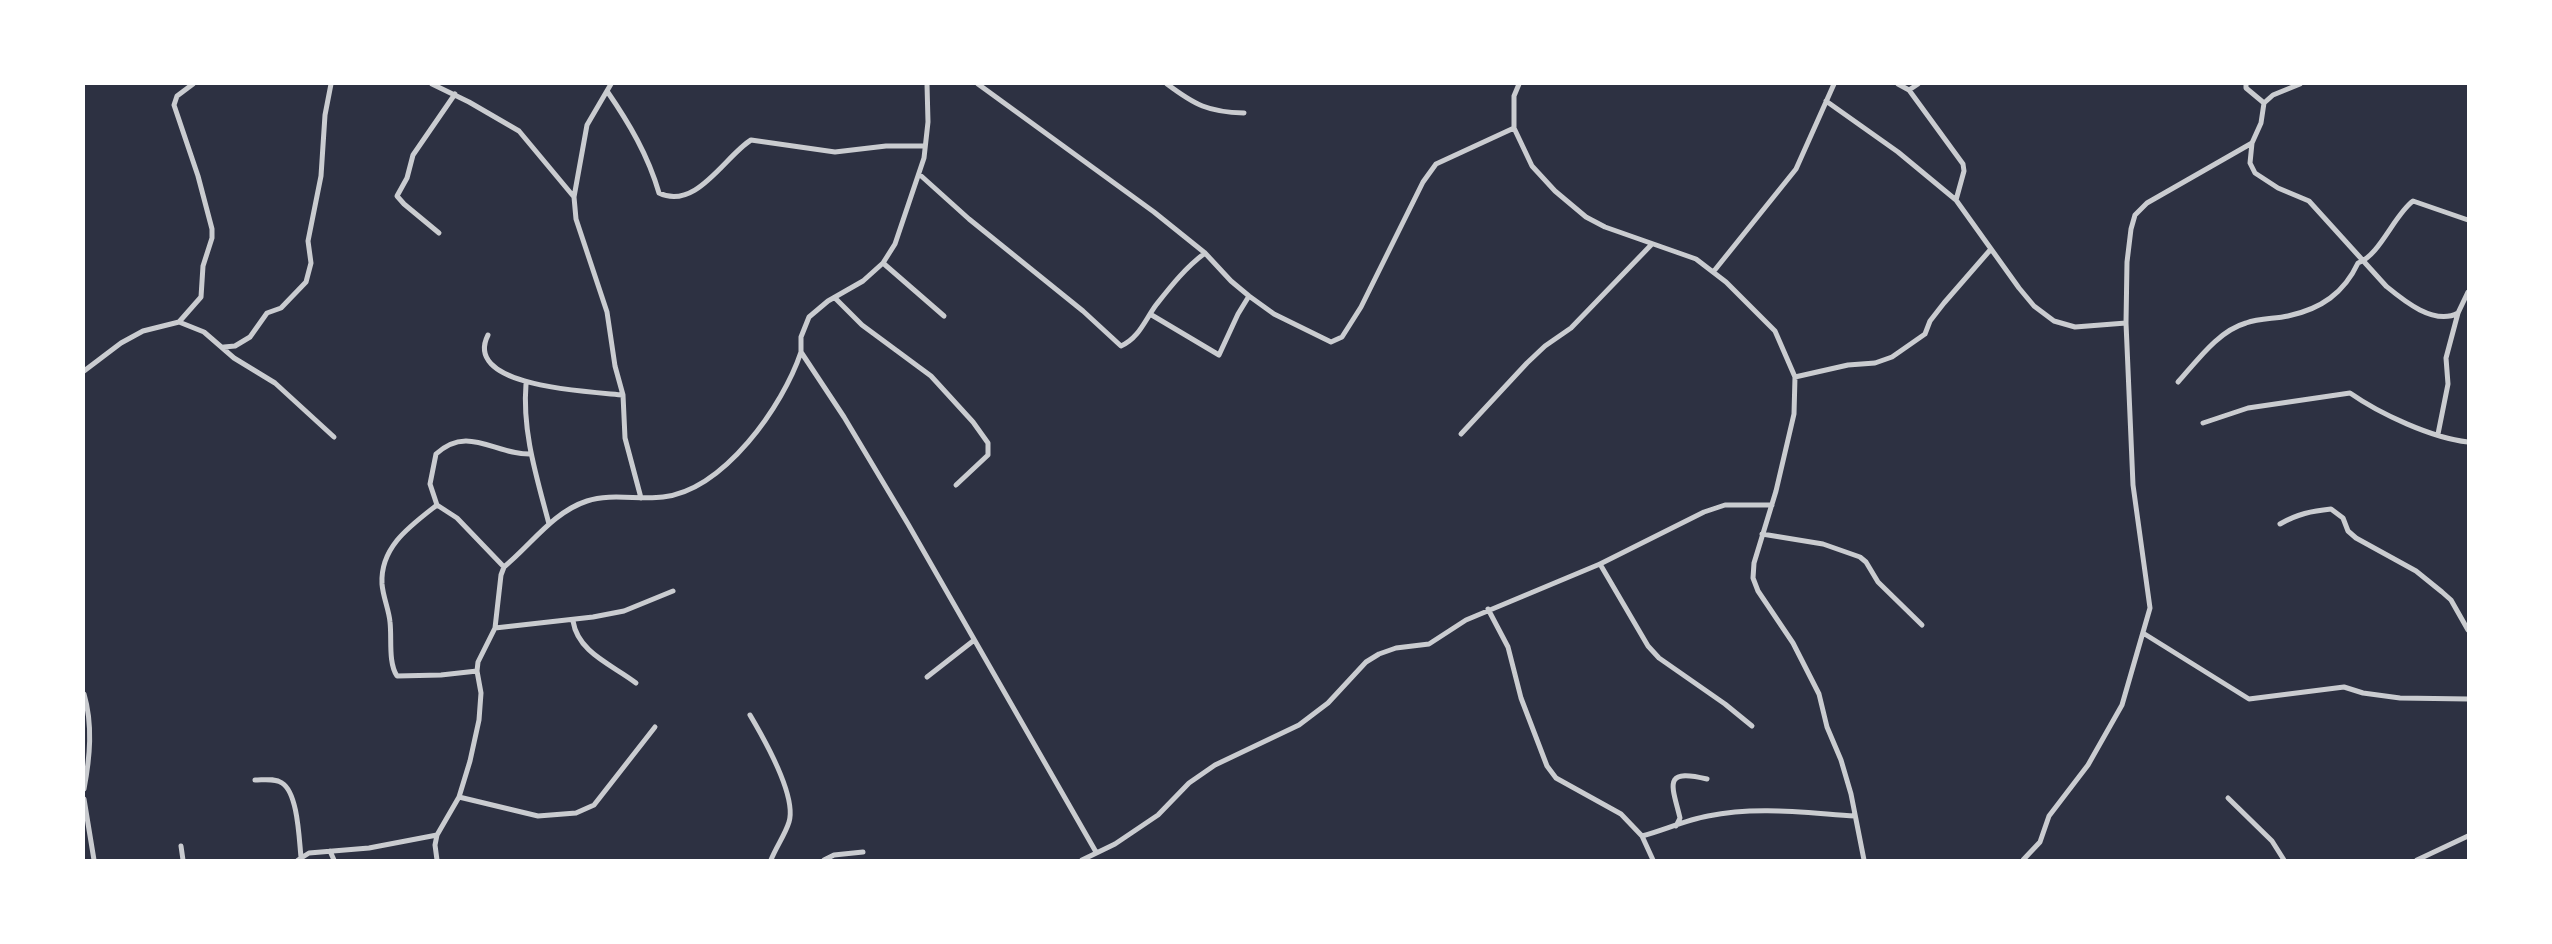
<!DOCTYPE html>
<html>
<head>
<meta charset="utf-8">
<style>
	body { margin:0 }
	#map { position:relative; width:2552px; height:944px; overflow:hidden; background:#2d3142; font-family:Commissioner,sans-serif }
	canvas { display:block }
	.frame { position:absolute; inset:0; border:85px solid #fff; pointer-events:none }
</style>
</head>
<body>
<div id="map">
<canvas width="2552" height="944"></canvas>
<div class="frame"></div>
</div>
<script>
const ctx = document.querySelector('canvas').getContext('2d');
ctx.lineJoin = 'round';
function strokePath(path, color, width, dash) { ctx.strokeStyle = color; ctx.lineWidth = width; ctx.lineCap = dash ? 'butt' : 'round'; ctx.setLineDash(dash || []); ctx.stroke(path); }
const minor = new Path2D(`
	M432,84L469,102L519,131L574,197
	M611,84L587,125L574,197L576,219L607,312L615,366L623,395L625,438L641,498
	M927,84L928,122L924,158L895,244L883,263L863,281L828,301L809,317L801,337V352L844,417L908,524L1096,852
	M978,84L1154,212L1205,253L1231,281L1249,296L1274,314L1331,342L1342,337L1361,307L1423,182L1436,164L1514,128
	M1167,84C1195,105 1208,112 1244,113
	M1519,84L1514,96V128L1532,166L1555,191L1586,217L1605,227L1696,259L1726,282L1775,331L1795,377L1794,414L1776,491L1754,563L1753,578L1758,591L1793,643L1819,694L1827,727L1841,760L1851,794L1864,860
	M1898,84L1909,90L1918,84
	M2246,84V88L2264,103
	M1909,90L1963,164L1964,171L1956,200
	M607,91C629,123 648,155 659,193C696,211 725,156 751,140L835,152L886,146H925
	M1826,101L1898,152L1956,200L2019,288L2034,306L2054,321L2075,327L2126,323
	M2252,143L2250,163L2255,173L2278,188L2309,201L2386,286C2403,300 2434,326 2458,313
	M919,174L969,219L1083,311L1121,346C1139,338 1145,320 1156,305C1171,286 1185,268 1205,253
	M439,233L404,204L397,196L407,178L413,155L455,94
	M883,263L944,316
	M1714,271L1796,169L1834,84
	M835,298L862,325L931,376L973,422L988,443V455L956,485
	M1150,314L1219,355L1238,314L1249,296
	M179,322L201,297L203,266L212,238V229L198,176L174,105L177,96L193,84
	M488,335C461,388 595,392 623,395
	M224,347L235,346L250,337L267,313L281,308L306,282L311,263L308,241L321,176L325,115L331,84
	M84,371L121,343L143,331L179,322L204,332L234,358L275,383L334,437
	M1795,377L1848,365L1875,363L1892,357L1925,334L1930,321L1944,303L1991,249
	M2178,382C2197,361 2218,331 2246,323C2260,318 2275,319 2288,316C2321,309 2344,293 2358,263C2380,255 2394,215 2413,201L2468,220
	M526,384C522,432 537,478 549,524
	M2203,423L2248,408L2350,393C2380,414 2432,438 2468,442
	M1461,434L1527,363L1545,346L1571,328L1652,244
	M2438,434L2448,384L2446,358L2458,313L2468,292
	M437,505C410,526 380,547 382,584C383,597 389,610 390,622C392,639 388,662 397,676L441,675L477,671
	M2280,524C2297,514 2312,511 2331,509L2343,518L2348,531L2356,538L2416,571L2442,592L2451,600L2468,630
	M1762,534L1823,544L1860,557L1866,562L1878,582L1922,625
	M1600,564L1648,646L1659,658L1725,704L1752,726
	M504,567L457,518L437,505L430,484L436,454C468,424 495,455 531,454
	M1488,609L1508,647L1521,698L1547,766L1556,778L1621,814L1642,836L1653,860
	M573,621C578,653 613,665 636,683
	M495,628L593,617L624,611L673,591
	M2143,633L2249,699L2344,687L2363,693L2400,698L2468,699
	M927,677L973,641
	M84,694C93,725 90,757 84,789
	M750,715C763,737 797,796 789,822C785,835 776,847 771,860
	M255,780C264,780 275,778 282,783C298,793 299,839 301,857
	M459,797L538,816L576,813L594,805L655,727
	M2228,798L2272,841L2284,860
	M84,799L94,860
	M1676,826L1680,818C1672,785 1662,768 1707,779
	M1642,836C1664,830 1686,820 1708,816C1757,806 1806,813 1855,816
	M181,846L183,860
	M330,851L334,860
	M298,860L309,853L369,848L437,835
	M437,860L435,845L437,835L459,797L470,761L479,720L481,693L477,671L478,662L495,628L501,575L504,567C531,545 553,512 587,501C610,493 639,500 663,497C724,490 783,406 801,352
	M824,860L834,855L863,852
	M1082,860L1115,844L1158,815L1189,783L1215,765L1299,725L1328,703L1366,662L1379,654L1396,648L1429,644L1466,620L1600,564L1704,512L1725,505H1772
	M2023,860L2040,842L2049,816L2088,765L2122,705L2150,608L2133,485L2126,323L2127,262L2131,229L2135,215L2147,203L2252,143L2261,123L2264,103L2273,95L2300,84
	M2417,860L2468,836`);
strokePath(minor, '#caccd0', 5);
</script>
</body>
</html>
